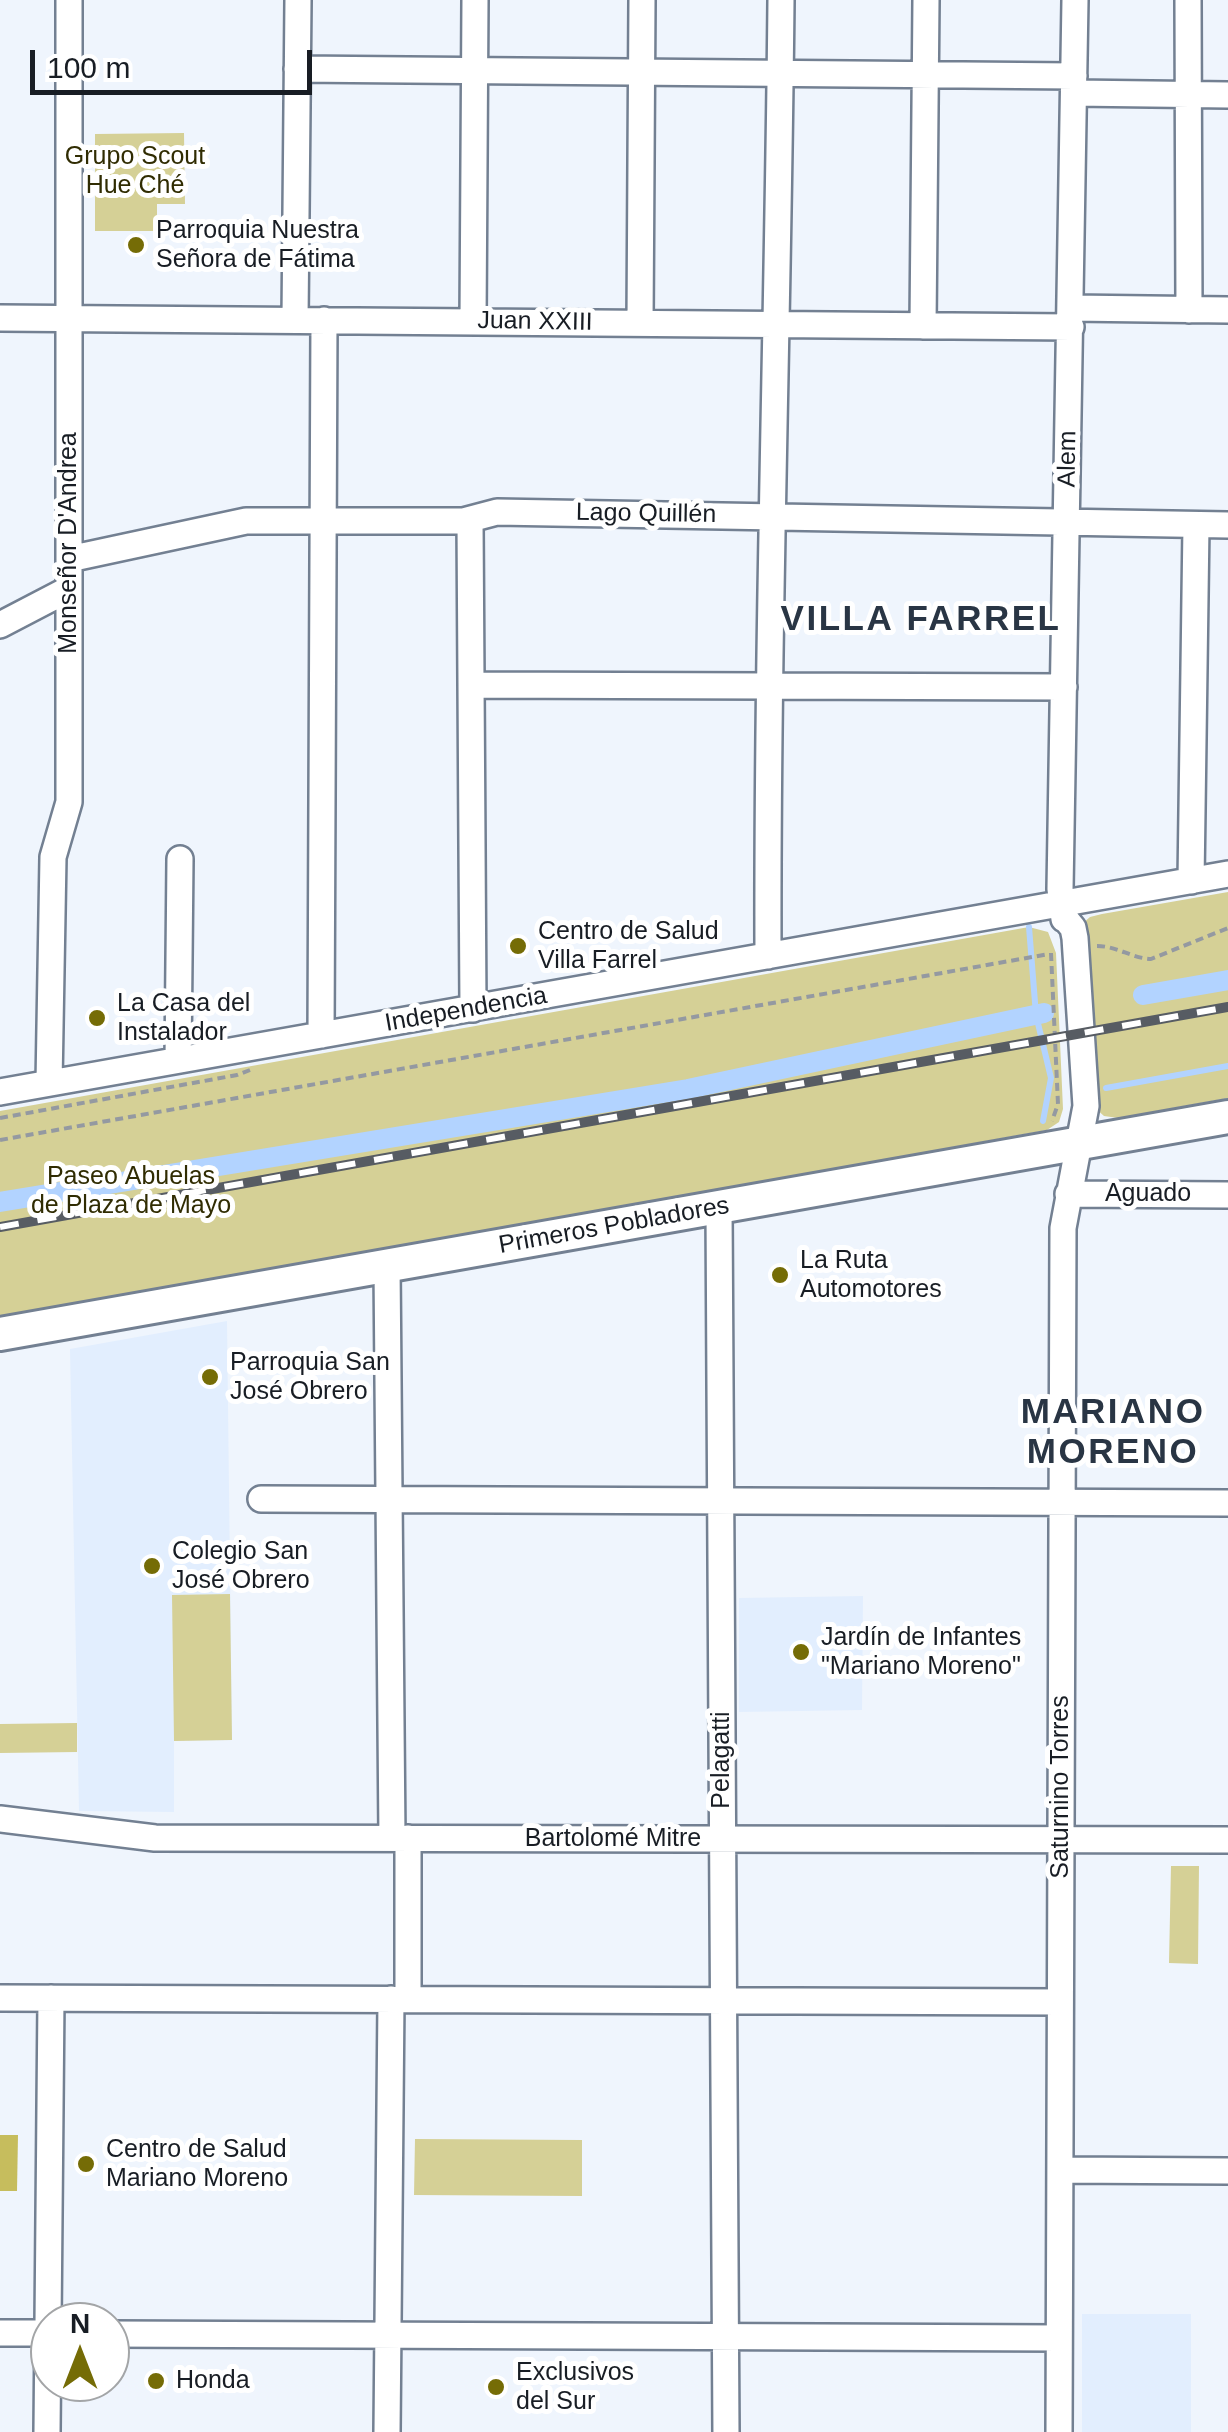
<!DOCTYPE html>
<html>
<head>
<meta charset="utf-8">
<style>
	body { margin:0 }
	#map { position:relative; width:1228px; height:2432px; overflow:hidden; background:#eff5fd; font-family:Arial,sans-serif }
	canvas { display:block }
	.north { position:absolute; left:30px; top:2302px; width:100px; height:100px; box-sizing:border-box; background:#fff; border:2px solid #a3a5a7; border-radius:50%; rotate:0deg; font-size:28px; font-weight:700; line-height:40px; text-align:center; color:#181d24 }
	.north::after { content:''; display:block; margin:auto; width:35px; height:45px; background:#756c06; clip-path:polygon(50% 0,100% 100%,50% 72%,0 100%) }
	.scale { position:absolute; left:30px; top:50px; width:282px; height:45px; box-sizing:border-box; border:5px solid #181d24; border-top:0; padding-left:12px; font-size:30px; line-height:35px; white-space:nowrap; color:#181d24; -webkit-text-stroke:8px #fff; paint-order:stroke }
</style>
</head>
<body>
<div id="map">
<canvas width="1228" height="2432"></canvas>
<div class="north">N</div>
<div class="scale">100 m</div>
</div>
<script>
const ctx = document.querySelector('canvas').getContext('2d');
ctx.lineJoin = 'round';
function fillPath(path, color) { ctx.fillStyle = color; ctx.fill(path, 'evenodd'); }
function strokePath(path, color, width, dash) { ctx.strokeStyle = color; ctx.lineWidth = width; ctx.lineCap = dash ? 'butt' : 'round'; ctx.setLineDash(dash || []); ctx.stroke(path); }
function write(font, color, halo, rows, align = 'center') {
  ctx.font = font + ' Arial,sans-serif'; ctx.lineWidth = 10; ctx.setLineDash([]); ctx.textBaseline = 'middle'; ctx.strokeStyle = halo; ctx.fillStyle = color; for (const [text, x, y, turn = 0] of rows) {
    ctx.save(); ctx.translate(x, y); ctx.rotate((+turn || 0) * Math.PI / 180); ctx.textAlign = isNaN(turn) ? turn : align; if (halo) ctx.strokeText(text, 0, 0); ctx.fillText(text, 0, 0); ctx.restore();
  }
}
const built = new Path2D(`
	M227,1321L232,1740L174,1741V1812L79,1811L70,1349Z
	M863,1596L862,1710L739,1712V1598Z
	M1082,2314H1191V2432H1082Z`);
const green = new Path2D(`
	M184,133L185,204H157V231H95V134Z
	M1228,892V1098L1118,1118L1104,1116L1095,1108L1082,924L1090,917L1102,914Z
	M1029,927L1048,932L1056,953L1063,1109L1059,1122L1047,1130L0,1320V1111Z
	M230,1594L232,1740L174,1741L172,1595Z
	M77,1723V1752L0,1753V1724Z
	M1171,1866H1199L1198,1964L1169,1963Z
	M415,2139L582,2140V2196L414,2195Z`);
const forest = new Path2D(`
	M0,2135H18L17,2191H0Z`);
const stream = new Path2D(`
	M1029,927L1036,1015L1051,1078L1043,1121
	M1106,1088L1228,1066`);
const canal = new Path2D(`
	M1143,995L1228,980
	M0,1202L688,1089L1044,1013`);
const path = new Path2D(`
	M1097,946C1117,946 1131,958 1151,959L1228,928
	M1051,953L1058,1104L1052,1121
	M0,1118L237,1075L250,1070
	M0,1140L1049,954`);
const minor = new Path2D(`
	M1188,0L1189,310
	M297,69L1074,76
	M1074,93L1228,95
	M1071,308L1228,310
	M0,318L1071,327
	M295,320L298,0
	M473,322L475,0
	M640,323L642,0
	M923,326L926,0
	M470,520L473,1009
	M69,559L246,521H463L497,512L1228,525
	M0,625L69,589
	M471,685L1064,687
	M1191,881L1196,525
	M1064,919L1060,889L1075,0
	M768,956C767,637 778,319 781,0
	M321,1035L324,320
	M178,1060L180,859
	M49,1083L53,857L69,802V0
	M0,1092L1228,874
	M1068,1194L1228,1195
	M719,1208L726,2432
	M387,1266L392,1838
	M261,1499L1228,1503
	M0,1819L155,1838L1228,1840
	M0,1998L1060,2002
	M408,1999V1838
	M1060,2170L1228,2171
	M0,2333H50
	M110,2334L1059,2338
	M47,2432L51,1998
	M387,2432L391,1999
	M1059,2432L1063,1228L1086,1106L1075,938L1073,928L1064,917`);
const major = new Path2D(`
	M0,1334L1228,1117`);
const rail = new Path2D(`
	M0,1227L1228,1007`);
const markers = [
	[136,245,10,"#756c06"],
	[518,946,10,"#756c06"],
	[97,1018,10,"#756c06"],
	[780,1275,10,"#756c06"],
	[210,1377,10,"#756c06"],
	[152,1566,10,"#756c06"],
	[801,1652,10,"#756c06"],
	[86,2164,10,"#756c06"],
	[156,2381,10,"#756c06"],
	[496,2387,10,"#756c06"]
];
const parkNames = [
	["Grupo Scout",135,157],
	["Hue Ché",135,186],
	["Paseo Abuelas",131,1177],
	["de Plaza de Mayo",131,1206]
];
const poiNames = [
	["Parroquia Nuestra",156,231],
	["Señora de Fátima",156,260],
	["Centro de Salud",538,932],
	["Villa Farrel",538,961],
	["La Casa del",117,1004],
	["Instalador",117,1033],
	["La Ruta",800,1261],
	["Automotores",800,1290],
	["Parroquia San",230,1363],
	["José Obrero",230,1392],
	["Colegio San",172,1552],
	["José Obrero",172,1581],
	["Jardín de Infantes",821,1638],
	["\"Mariano Moreno\"",821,1667],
	["Centro de Salud",106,2150],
	["Mariano Moreno",106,2179],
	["Exclusivos",516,2373],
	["del Sur",516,2402],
	["Honda",176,2381]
];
const streetNames = [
	["Juan XXIII",535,322,1],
	["Alem",1068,459,-89],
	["Lago Quillén",646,514,1],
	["Monseñor D'Andrea",69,543,-90],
	["Independencia",466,1010,-10],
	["Aguado",1148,1194],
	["Primeros Pobladores",614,1226,-10],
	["Pelagatti",722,1760,-90],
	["Saturnino Torres",1061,1787,-90],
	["Bartolomé Mitre",613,1839]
];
const districtNames = [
	["VILLA FARREL",921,620],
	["MARIANO",1113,1413],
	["MORENO",1113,1453]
];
fillPath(built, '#e2eefe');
fillPath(green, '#d5d096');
fillPath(forest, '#c6bd5d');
strokePath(stream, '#b2d3ff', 6);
strokePath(canal, '#b2d3ff', 20);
strokePath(minor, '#738092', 30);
strokePath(major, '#738092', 38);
strokePath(path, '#9499a1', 4, [8, 5]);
strokePath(minor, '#fff', 25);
strokePath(major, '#fff', 32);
strokePath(rail, '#575c63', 10);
strokePath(rail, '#fff', 6, [19]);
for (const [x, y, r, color] of markers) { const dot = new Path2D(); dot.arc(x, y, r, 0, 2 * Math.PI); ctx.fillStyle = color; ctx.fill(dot); strokePath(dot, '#fff', 4); }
write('25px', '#302c02', '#fff', parkNames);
write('25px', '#181d24', '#fff', poiNames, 'left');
write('25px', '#181d24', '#fff', streetNames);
ctx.letterSpacing = '2.5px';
write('bold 35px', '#293544', '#fff', districtNames);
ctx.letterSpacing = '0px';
</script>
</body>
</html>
